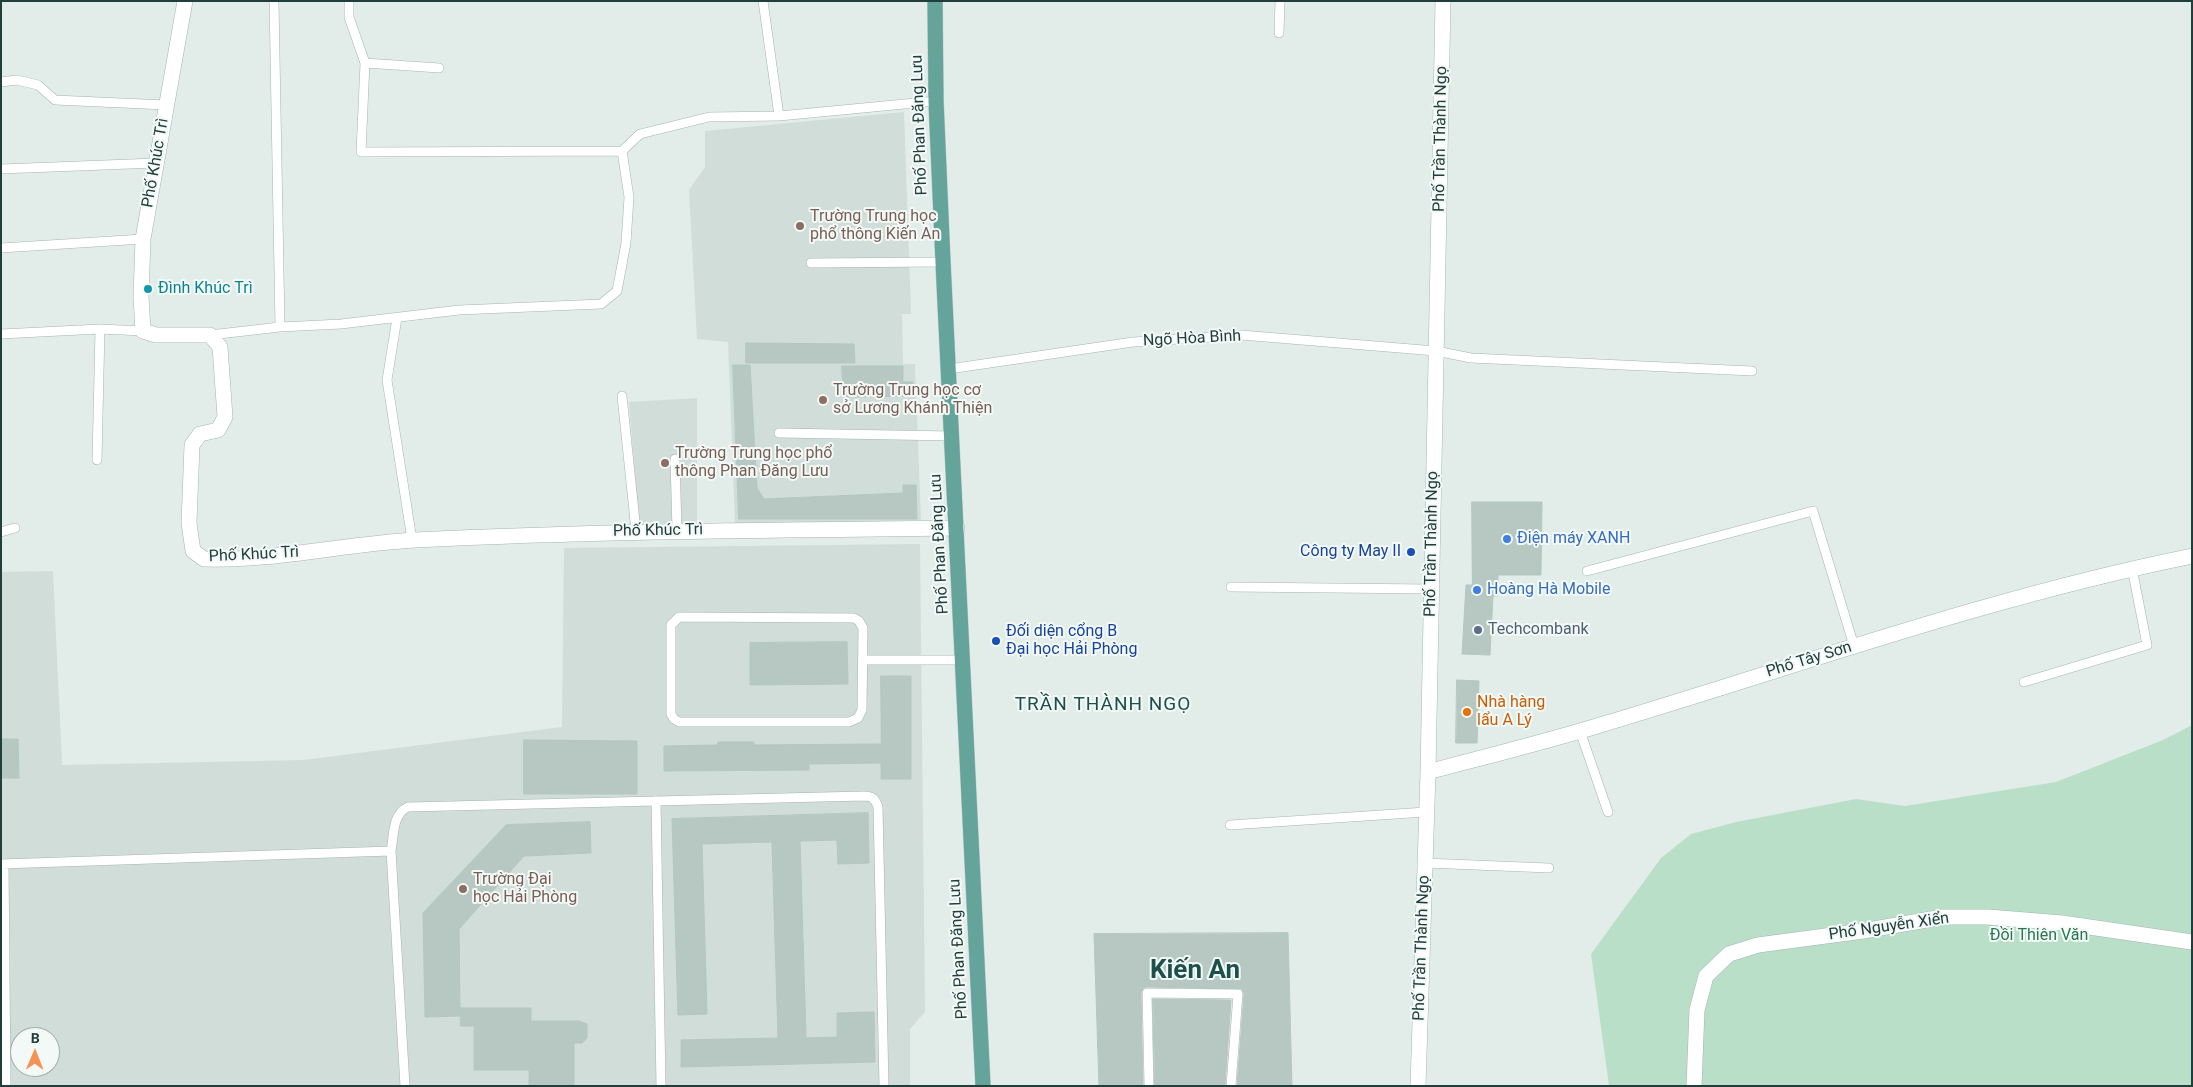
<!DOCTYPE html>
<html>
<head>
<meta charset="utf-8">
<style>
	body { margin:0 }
	#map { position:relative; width:2193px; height:1087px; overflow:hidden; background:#e2ede9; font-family:Roboto,sans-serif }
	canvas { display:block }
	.frame { position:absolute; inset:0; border:2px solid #213e3a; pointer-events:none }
	.north { position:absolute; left:10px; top:1027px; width:50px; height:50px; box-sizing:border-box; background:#f3f9f7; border:1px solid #9faeab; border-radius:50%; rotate:1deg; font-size:14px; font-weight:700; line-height:20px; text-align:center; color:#213e3a }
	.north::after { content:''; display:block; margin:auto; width:18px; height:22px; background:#f69256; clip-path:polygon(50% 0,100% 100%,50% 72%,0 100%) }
</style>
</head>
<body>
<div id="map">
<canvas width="2193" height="1087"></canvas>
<div class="frame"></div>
<div class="north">B</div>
</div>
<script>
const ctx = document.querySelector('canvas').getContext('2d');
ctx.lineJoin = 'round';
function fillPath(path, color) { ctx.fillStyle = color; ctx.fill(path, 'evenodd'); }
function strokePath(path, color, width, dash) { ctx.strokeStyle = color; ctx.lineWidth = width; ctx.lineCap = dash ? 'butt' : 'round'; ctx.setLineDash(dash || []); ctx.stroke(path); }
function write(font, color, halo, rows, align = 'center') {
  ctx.font = font + ' Roboto,sans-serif'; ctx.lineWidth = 4; ctx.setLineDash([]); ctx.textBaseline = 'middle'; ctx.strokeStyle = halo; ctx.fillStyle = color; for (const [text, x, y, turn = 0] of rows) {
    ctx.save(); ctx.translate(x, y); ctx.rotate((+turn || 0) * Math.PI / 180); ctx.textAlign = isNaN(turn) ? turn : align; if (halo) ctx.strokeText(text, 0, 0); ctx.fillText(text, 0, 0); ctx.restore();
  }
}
const built = new Path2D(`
	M904,112L911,314H902L903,364H915L921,520L735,525L728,342L697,339L689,190L705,167V131Z
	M697,398V524L639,525L629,402Z
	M920,544L925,1012L910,1029V1086H1V572L53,571L62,765L303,760L562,727L564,548ZM20,1037H50V1067H20Z`);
const green = new Path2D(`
	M2192,725V1086H1609L1591,954L1661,858L1691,834L1736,822L1856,799L1905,806L2056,782L2163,740Z`);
const building = new Path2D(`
	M746,343L854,344L855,363H746Z
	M733,365H750L757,488L764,499L903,493V485H916L917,519H739Z
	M842,366H903V382H913V396L844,397Z
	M1472,502H1542L1541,575H1498V596H1493L1490,655L1462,654L1466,585H1472Z
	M847,642L848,684L750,685V643Z
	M881,676H911V779H881V763L809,764V770L664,771V746L717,745L718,742H754V745L881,744Z
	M1457,680L1479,681L1477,743H1456Z
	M1,739H18L19,778H1Z
	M524,740L637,741V794H524Z
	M868,813L869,863L838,864L837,840L800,841L806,1038L837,1037V1013L874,1012L875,1062L681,1067V1040L778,1038L772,842L702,844L707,1014L678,1015L672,819Z
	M590,822L591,853L524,856L459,929L460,1016L425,1017L423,913L506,825Z
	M1288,933L1292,1086H1237L1244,994L1242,989L1147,987L1143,988L1141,993L1143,1086H1099L1094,934Z
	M1153,999L1231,1000L1225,1086H1155Z
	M460,1008H531V1021H579L587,1024V1038L582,1043H574V1086H529V1070H474V1026H461Z`);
const lane = new Path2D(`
	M274,1L280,327
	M349,1V17L365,63L439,68
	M1279,33L1280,1
	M365,63L361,152L622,151
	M1,82L17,80L38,85L55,100L166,105
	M779,116L936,101
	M1,169L156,163
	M1,248L143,239
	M811,263L943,262
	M397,318L387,380L412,540
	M1,334L100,329L143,331
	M210,335L280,327L341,324L459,310L601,304L617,291L626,243L629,197L622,151L640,134L709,117L779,116L763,1
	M949,369L1133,342L1241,335L1436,351L1471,358L1752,371
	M622,396L636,531
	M779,433L952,436
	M675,459L677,530
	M97,460L100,329
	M1,532L15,528
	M1587,571L1813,511L1854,646
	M1231,587L1431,589
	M679,617L854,618L859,621L863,628L862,710L858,718L849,722H679L674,719L671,714V625Z
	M863,660H963
	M2024,682L2147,645L2132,568
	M1580,731L1608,812
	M656,801L661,1086
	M1230,825L1426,812
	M1425,863L1549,868
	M1,864L391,851
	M4,864L6,1086
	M405,1086L391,851C394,836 392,814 408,807L864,796C873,796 875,799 878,807L884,1086
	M1149,1086L1147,993L1238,994L1231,1086`);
const street = new Path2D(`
	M185,1L143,239L141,297L143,331L156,335H210L220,347L225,417L218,430L200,434L192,445L189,523L193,551L204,559C275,561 344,544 415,540C596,531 776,530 957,528
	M1694,1086L1697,1010L1706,976L1729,954L1758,945L1863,931L1943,917H1988L2062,923L2192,942`);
const secondary = new Path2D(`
	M1428,772C1484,757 1541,743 1597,726C1795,667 1989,597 2192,556
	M1418,1086L1428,772L1443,1`);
const primary = new Path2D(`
	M935,1L936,101L943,262L983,1086`);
const markers = [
	[800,226,5,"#8d6e63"],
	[148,289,5,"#0f9aa8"],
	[823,400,5,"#8d6e63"],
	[665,463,5,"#8d6e63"],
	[1507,539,5,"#3f7fe0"],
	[1411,552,5,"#1a4fb4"],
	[1477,590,5,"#3f7fe0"],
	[1478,630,5,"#5c6f8a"],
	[996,641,5,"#1a4fb4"],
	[1467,712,5,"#e8710a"],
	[463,889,5,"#8d6e63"]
];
const streetNames = [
	["Phố Phan Đăng Lưu",920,125,-92],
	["Phố Trần Thành Ngọ",1441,139,-89],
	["Phố Khúc Trì",156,163,-80],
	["Ngõ Hòa Bình",1192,339,-3],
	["Phố Khúc Trì",658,531,-1],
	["Phố Phan Đăng Lưu",940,544,-93],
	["Phố Trần Thành Ngọ",1432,544,-89],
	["Phố Khúc Trì",254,555,-3],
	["Phố Tây Sơn",1809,660,-17],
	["Phố Nguyễn Xiển",1889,927,-8],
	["Phố Trần Thành Ngọ",1422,948,-88],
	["Phố Phan Đăng Lưu",959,949,-93]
];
const educationNames = [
	["Trường Trung học",810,217],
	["phổ thông Kiến An",810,235],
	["Trường Trung học cơ",833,391],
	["sở Lương Khánh Thiện",833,409],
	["Trường Trung học phổ",675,454],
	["thông Phan Đăng Lưu",675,472],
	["Trường Đại",473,880],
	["học Hải Phòng",473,898]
];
const cultureNames = [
	["Đình Khúc Trì",158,289]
];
const shopNames = [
	["Điện máy XANH",1517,539],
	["Hoàng Hà Mobile",1487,590]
];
const transitNames = [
	["Công ty May II",1401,552],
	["Đối diện cổng B",1006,632,"left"],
	["Đại học Hải Phòng",1006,650,"left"]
];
const serviceNames = [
	["Techcombank",1488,630]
];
const foodNames = [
	["Nhà hàng",1477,703],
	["lẩu A Lý",1477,721]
];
const parkNames = [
	["Đồi Thiên Văn",2039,936]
];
const quarterNames = [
	["TRẦN THÀNH NGỌ",1103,705]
];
const townNames = [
	["Kiến An",1195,971]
];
fillPath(built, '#d0ddd8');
fillPath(green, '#badfc8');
fillPath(building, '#b7c8c3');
strokePath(building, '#b4c7c1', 1);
strokePath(lane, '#a4b5b1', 10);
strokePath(street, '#a4b5b1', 16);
strokePath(secondary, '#a0b9b3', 16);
strokePath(primary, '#c1c9c8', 16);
strokePath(lane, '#fff', 9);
strokePath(street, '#fff', 15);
strokePath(secondary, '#fff', 15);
strokePath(primary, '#65a49b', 15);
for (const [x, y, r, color] of markers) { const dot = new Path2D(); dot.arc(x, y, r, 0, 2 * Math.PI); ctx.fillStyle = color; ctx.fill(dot); strokePath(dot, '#f3f9f7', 2); }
write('16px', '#213e3a', '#f3f9f7', streetNames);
write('16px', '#785e54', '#f3f9f7', educationNames, 'left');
write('16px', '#0d838f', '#f3f9f7', cultureNames, 'left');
write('16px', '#366cbe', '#f3f9f7', shopNames, 'left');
write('16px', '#164399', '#f3f9f7', transitNames, 'right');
write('16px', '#4e5e75', '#f3f9f7', serviceNames, 'left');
write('16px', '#c56008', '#f3f9f7', foodNames, 'left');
write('16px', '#2a7751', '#f3f9f7', parkNames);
ctx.letterSpacing = '1px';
write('19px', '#1c514b', '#f3f9f7', quarterNames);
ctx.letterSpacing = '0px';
write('bold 26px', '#1c514b', '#f3f9f7', townNames);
</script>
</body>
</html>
